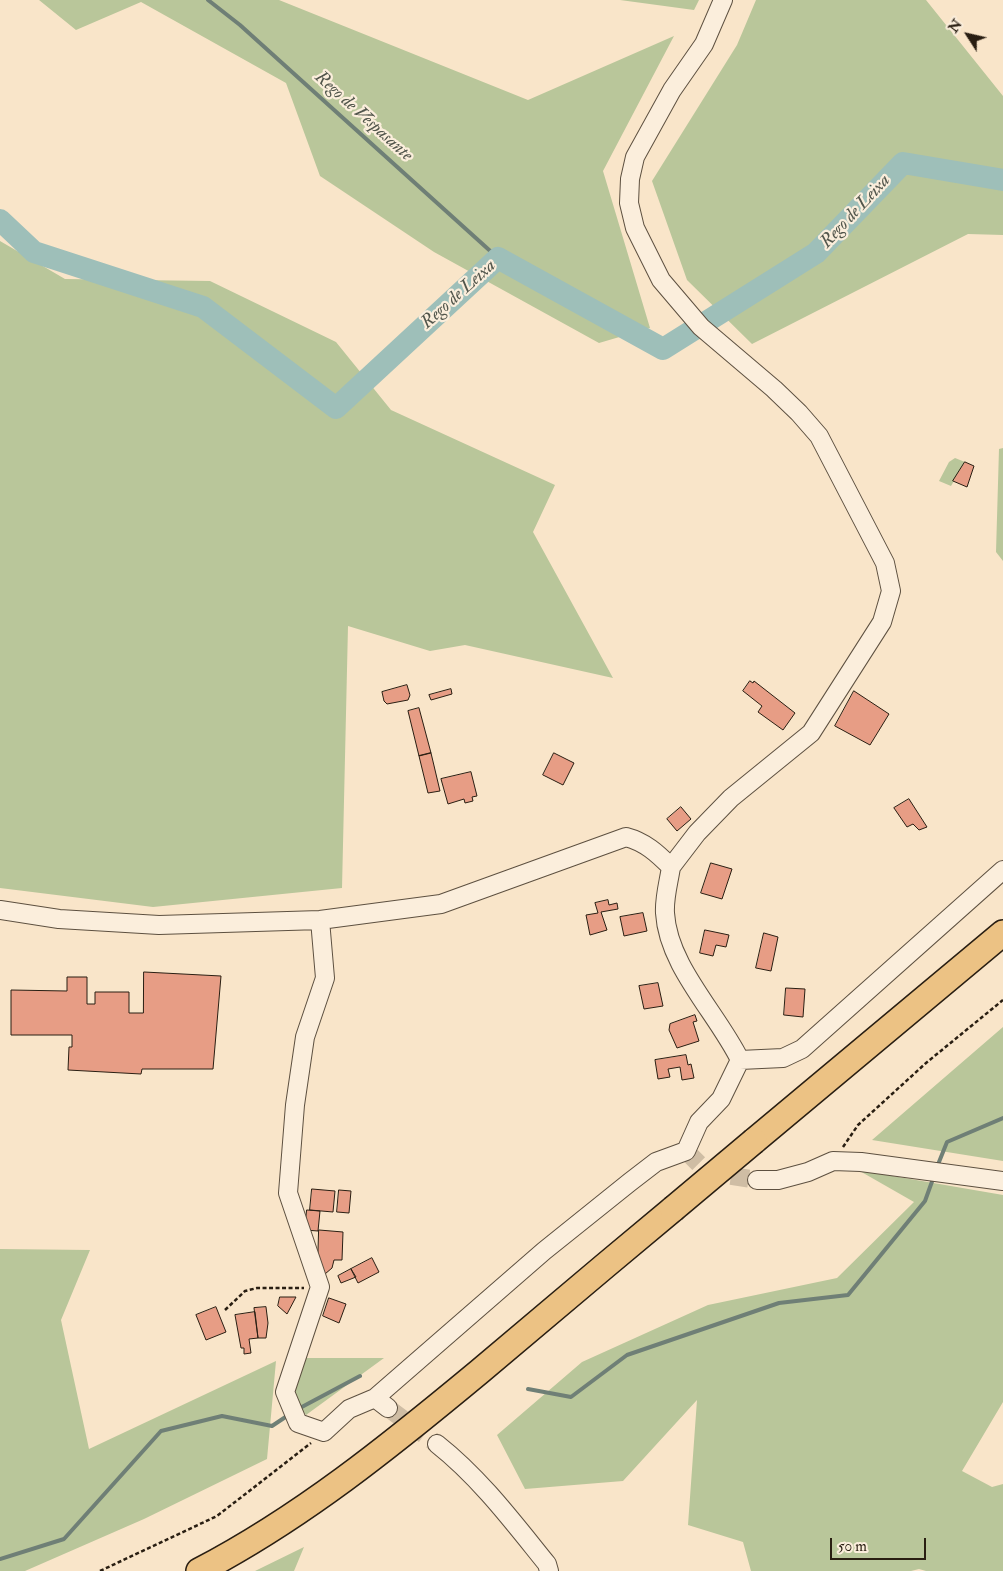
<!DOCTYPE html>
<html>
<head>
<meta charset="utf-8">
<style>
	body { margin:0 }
	#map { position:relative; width:1003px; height:1571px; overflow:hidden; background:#f9e5c9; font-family:"IM FELL Double Pica",serif }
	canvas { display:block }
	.north { position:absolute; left:943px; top:10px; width:50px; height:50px; -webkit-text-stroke:4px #fbeedc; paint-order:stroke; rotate:305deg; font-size:14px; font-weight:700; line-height:20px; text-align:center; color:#291e12 }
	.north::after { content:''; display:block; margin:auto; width:18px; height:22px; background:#291e12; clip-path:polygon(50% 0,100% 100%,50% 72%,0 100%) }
	.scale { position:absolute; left:830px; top:1538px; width:96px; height:22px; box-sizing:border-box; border:2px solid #291e12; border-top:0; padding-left:6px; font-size:15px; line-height:18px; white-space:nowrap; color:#291e12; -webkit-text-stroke:4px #fbeedc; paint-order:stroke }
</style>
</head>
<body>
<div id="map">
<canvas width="1003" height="1571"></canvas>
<div class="north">N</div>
<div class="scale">50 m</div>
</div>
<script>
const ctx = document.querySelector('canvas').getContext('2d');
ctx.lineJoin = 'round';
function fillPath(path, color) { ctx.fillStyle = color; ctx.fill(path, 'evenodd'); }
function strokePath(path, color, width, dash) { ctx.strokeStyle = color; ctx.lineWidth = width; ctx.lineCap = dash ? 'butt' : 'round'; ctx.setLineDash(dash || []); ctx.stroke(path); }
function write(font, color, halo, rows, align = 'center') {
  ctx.font = font + ' "IM FELL Double Pica",serif'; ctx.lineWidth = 4.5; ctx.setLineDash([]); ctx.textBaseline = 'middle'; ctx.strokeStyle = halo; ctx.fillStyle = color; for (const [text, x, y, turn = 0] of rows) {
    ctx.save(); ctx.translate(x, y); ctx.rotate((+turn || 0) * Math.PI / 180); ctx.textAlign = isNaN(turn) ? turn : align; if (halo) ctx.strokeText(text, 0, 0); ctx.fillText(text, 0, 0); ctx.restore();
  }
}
const green = new Path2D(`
	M39,0H279L528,100L674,36L603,171L650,328L599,343L434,252L320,176L286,83L141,2L76,30Z
	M620,0H699L694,10Z
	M756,0H926L1003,96V235L968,234L752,344L687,280L652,181L737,45Z
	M0,241L65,279L210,281L336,342L391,410L555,485L533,532L613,678L465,645L430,651L348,626L342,888L153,907L0,888Z
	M1003,448V561L996,552L999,449Z
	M955,458L965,462L951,486L939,481L949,462Z
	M1003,1027V1161L872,1140Z
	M858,1170L1003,1195V1402L962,1471L992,1487L1003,1484V1571H926L919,1569L911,1571H751L743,1542L688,1525L697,1400L623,1481L525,1489L497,1435L582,1362L708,1305L837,1278L914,1202Z
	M0,1249L90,1250L61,1320L89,1449L276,1361L267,1459L144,1519L25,1571H0Z
	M304,1358H384L306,1415L292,1396Z
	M304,1547L294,1571H255Z`);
const stream = new Path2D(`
	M208,0L240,25L498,258
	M937,1167L947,1142L1003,1118
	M528,1389L571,1397L627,1355L779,1303L848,1295L925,1201L934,1176
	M298,1409L360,1376
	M0,1559L64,1539L161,1431L222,1416L272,1426L290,1414`);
const river = new Path2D(`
	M0,220L34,252L203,307L336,408L498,258L663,349L816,253L903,163L1003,180`);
const building = new Path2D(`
	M965,462L974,466L967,487L953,481Z
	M750,681L753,683L754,681L795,713L783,730L758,712L762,706L743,691Z
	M407,685L410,695L408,700L387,704L384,701L382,692Z
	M451,689L452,694L431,700L429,695Z
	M854,691L889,714L870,745L835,726Z
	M419,708L431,753L419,756L408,711Z
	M431,753L440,791L428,793L419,756Z
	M554,753L574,763L563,785L543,775Z
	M471,772L477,796L472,797L473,801L465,803L464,799L448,804L441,779Z
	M909,799L927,827L919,830L913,824L907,827L894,808Z
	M681,807L691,819L677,831L667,819Z
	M711,863L732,869L722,899L701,893Z
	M608,900L609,905L617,903L618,909L601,912L607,930L590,935L586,915L598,913L595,903Z
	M643,913L647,931L624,936L620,917Z
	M705,930L729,935L726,947L716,945L713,956L700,953Z
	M764,933L778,937L771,971L756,968Z
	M144,972L221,976L213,1069H142L141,1074L68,1070L69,1047H72V1035H11V990L67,991V977H87V1004H95V992H129V1013H143Z
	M658,983L663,1006L644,1009L639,986Z
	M786,988L805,989L803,1017L784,1015Z
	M695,1015L697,1021L693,1022L699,1041L677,1048L669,1030L670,1024Z
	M686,1055L688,1065L691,1064L694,1078L682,1080L680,1067L668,1069L670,1077L658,1079L655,1060Z
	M312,1189L335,1191L333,1212L310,1210Z
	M339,1190L351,1191L349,1213L337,1212Z
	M307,1210L320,1211L318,1231L305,1230Z
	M319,1230L343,1232L342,1260H334L332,1268L325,1274L318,1257Z
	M372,1258L379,1272L358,1283L351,1269Z
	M351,1269L356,1277L341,1283L338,1276Z
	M280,1297H296L287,1314L278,1306Z
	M329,1298L346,1304L339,1323L323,1316Z
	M216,1307L226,1332L206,1340L196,1315Z
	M266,1307L268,1323L266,1338H258L254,1308Z
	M255,1312L258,1338L249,1339L251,1353L244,1354V1348H241L235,1315Z`);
const minorTunnel = new Path2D(`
	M686,1151L707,1172L757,1180
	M388,1408L437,1444`);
const path = new Path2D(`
	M843,1147L858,1125L926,1063L1003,1000
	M225,1310L245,1291L257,1288H304
	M100,1571L217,1516L311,1443`);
const minor = new Path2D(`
	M671,867L697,833L731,798L811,733L882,622L891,591L885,563L819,436L799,413L774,389L701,327L661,280L635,228L629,203L630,179L635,157L672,90L704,44L723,0
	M0,910L59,919L159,925L320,920L441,904L626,837C645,842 657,853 671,867C669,881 664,898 665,913C668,966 717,1013 740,1060L721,1099L699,1122L686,1151L656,1162L630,1182L544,1251L375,1398L388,1408
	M320,920L325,978L305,1037L295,1105L288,1193L320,1287L285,1392L298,1423L324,1432L349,1409L375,1398
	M740,1060L783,1058L802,1049L1003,870
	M757,1180H778L808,1172L833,1161L861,1162L1003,1181
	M437,1444C480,1478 513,1522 547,1564L549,1571`);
const highway = new Path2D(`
	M754,1141L1003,933
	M199,1571C301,1518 391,1445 479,1372C544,1317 608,1263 673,1209`);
const highwayBridge = new Path2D(`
	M673,1209L754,1141`);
const waterNames = [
	["Rego de Vespasante",363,117,42],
	["Rego de Leixa",856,212,-47],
	["Rego de Leixa",459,295,-42]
];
fillPath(green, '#b9c69a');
strokePath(stream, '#6f7f76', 4);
strokePath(river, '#9ebfb9', 22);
fillPath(building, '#e79d85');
strokePath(building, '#291e12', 1);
strokePath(minorTunnel, '#cfbda4', 18, [18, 9]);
strokePath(minor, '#5d5040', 20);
strokePath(highway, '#291e12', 28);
strokePath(path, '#291e12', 2.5, [4, 2.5]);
strokePath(minor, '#fbeedc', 18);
strokePath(highway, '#ecc284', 25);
strokePath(highwayBridge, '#291e12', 28, []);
strokePath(highwayBridge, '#ecc284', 25);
write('italic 18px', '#52564c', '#fbeedc', waterNames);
</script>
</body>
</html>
